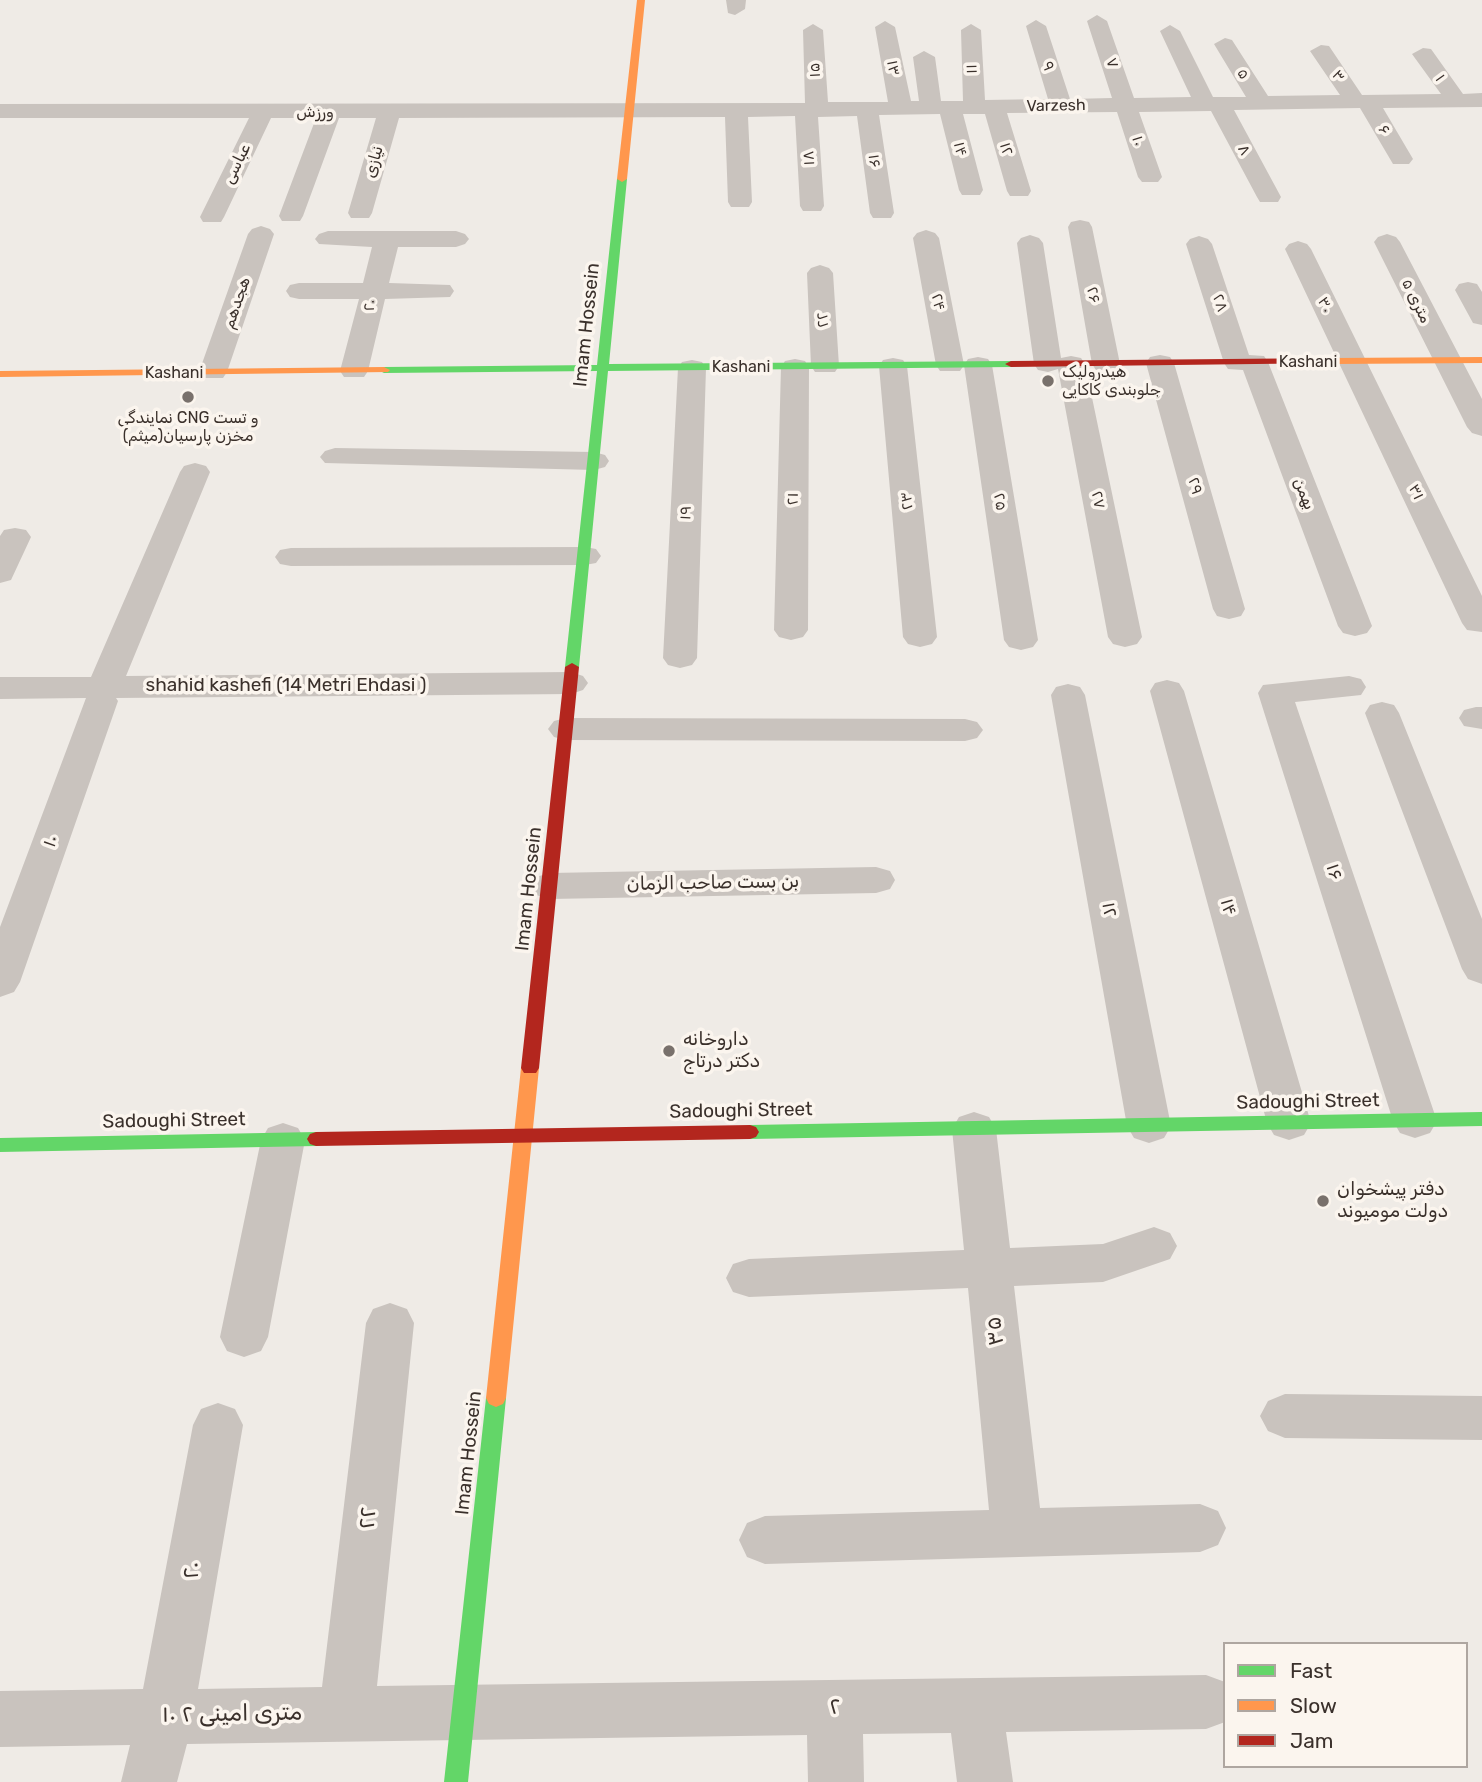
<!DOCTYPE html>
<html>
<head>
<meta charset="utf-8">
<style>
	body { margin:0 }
	#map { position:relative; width:1482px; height:1782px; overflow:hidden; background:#efebe6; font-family:Rubik,sans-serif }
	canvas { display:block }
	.legend { position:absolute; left:1223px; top:1642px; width:245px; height:126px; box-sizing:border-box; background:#fbf5ee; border:2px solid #aea6a0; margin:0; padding:9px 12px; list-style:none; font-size:21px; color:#3a302b }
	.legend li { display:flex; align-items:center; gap:14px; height:35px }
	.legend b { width:35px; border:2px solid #aea6a0 }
</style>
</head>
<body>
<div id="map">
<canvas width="1482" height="1782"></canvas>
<ul class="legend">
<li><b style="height:9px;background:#63d668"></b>Fast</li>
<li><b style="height:9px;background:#ff974d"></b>Slow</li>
<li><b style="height:9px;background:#b3261e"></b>Jam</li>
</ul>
</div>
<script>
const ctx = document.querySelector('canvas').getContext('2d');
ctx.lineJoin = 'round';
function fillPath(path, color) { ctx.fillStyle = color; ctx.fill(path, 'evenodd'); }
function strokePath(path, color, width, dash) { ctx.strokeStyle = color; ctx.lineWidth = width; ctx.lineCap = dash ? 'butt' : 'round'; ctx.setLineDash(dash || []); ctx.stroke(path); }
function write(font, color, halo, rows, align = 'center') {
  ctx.font = font + ' Rubik,"Noto Naskh Arabic",sans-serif'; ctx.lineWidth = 7; ctx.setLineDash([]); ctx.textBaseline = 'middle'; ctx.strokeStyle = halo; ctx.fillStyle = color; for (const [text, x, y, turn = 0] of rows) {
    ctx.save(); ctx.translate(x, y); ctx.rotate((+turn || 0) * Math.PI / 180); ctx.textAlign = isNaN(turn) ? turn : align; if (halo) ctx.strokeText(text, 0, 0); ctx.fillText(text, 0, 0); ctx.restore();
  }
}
const street = new Path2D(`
	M726,0H746L745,9L735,15L728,13Z
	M1097,15L1107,21L1134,98L1191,97L1160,31L1170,25L1180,31L1213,97H1246L1214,44L1225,38L1232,40L1268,96L1340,95L1310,51L1321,45L1329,46L1362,95L1441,94L1412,54L1423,48L1431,49L1463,94L1482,93V107L1383,108L1413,159L1409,164H1393L1360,108L1234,110L1281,197L1278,202H1260L1257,197L1211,111L1139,112L1162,177L1158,182H1142L1138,177L1117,112L1007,113L1031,191L1028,196H1010L1007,191L985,114H963L983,190L980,195H962L959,190L940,114L879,115L894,213L891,218H873L870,213L857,116L818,117L824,206L821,211H803L800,206L795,116L748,117L752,202L749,207H731L728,202L725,117L399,118L372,213L369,218H351L348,213L376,118H339L303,216L300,221H282L279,216L316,118H271L224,217L221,222H203L200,217L249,118H0V104L805,103L803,30L813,24L823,30L828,102H888L875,27L885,21L895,27L911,101H919L913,57L924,51L935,57L941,101H963L961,30L971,24L981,30L985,100L1048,99L1026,26L1036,20L1046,26L1070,99L1112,98L1087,21Z
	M1080,220L1089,222L1092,227L1120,364L1116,370H1096L1092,364L1068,227L1071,222Z
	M261,226L270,229L274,234L227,372L223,378H203L199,372L248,234L252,229Z
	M926,230L935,233L939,238L964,365L960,371H940L936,365L913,238L917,233Z
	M328,231H456L465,234L469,239L465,244L456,247H398L389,283L450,285L454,291L450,297L385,299L368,371L364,377H344L340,371L359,299H299L290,297L286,291L290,285L299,283H363L372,247L319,244L315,239L319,234Z
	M1387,234L1396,237L1400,242L1482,399V436L1472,433L1467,427L1374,242L1378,237Z
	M1030,235L1039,238L1043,243L1061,358L1071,356L1081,358L1085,364L1142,637L1137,644L1125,647L1113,644L1108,637L1058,369L1048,372L1038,370L1034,364L1017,243L1021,238Z
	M1199,236L1208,239L1212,244L1249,355L1264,356L1268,362L1372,626L1367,633L1355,636L1343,633L1338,626L1243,370L1228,369L1224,363L1186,244L1190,239Z
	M1298,241L1307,244L1311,249L1482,596V632L1467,630L1462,623L1285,249L1289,244Z
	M820,265L829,268L833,273L839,366L835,372H815L811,366L807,273L811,268Z
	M1468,282L1477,284L1482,292V325L1473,323L1455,290L1459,284Z
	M1160,355L1170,357L1174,363L1245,609L1241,616L1229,619L1217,616L1213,609L1146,363L1150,357Z
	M978,357L988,359L992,365L1038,640L1033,647L1021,650L1009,647L1004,640L964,365L968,359Z
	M893,358L903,360L907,366L937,637L932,644L920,647L908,644L903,637L879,366L883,360Z
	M795,359L805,361L809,367L808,630L803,637L791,640L779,637L774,630L781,367L785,361Z
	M692,360L702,362L706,368L697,658L692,665L680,668L668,665L663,658L678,368L682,362Z
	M335,448L594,452L605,455L609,461L605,467L594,470L325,463L320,457L325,451Z
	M195,463L206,466L210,472L126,676L571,672L583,676L588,683L583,690L571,694L116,698L118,701L20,982L14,992L0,997V927L86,698L0,699V677H91L180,472L184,466Z
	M15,528L26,530L31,537L11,580L0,583V536L4,530Z
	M585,547L596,549L601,556L596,563L585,565L291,566L280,564L275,557L280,550L291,548Z
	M1349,676L1361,679L1366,687L1361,695L1295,702L1437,1121L1430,1133L1415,1138L1400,1133L1393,1121L1258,693L1263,685Z
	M1167,680L1179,683L1184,691L1311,1123L1304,1135L1289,1140L1274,1135L1267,1123L1150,691L1155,683Z
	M1068,684L1080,687L1085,695L1171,1126L1164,1138L1149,1143L1134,1138L1127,1126L1051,695L1056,687Z
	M1382,702L1394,705L1399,713L1482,919V984L1468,979L1462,969L1365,713L1370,705Z
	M1476,707H1482V729L1464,726L1459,718L1464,710Z
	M566,718L965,719L977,722L983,730L977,738L965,741L566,740L554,737L548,729L554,721Z
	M876,867L890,871L895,880L890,889L876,893L550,899L536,895L531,886L536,877L550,873Z
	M974,1112L989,1117L996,1129L1010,1248L1103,1244L1154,1227L1170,1233L1177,1246L1170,1259L1103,1282L1014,1286L1040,1508L1200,1504L1218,1511L1226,1528L1218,1545L1200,1552L765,1564L747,1557L739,1540L747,1523L765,1516L989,1510L968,1288L749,1297L733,1292L726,1278L733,1264L749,1259L964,1250L952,1129L959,1117Z
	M283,1123L298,1128L305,1140L268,1337L261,1351L244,1357L227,1351L220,1337L261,1140L268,1128Z
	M390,1303L407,1309L414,1323L377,1686L1206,1675L1225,1682V1722L1206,1729L1006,1732L1013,1782H957L951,1733L863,1734L864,1782H808L807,1735L187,1744L177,1782H121L130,1745L0,1747V1691L143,1689L193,1425L201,1409L218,1403L235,1409L243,1425L198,1689L322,1687L366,1323L373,1309Z
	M1285,1394L1482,1396V1440L1285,1438L1268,1431L1260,1416L1268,1401Z`);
const fast = new Path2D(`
	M622,176L627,179L609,364L1011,361L1017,364L1011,367L608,371L579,667L572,671L565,667L597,371L384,373L378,370L384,367L597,365L617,179Z
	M1482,1112V1126L750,1139L744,1137L741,1132L744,1127L750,1125Z
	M316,1132L322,1134L325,1139L322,1144L316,1146L0,1152V1138Z
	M496,1389L503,1392L506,1398L468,1782H444L486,1398L489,1392Z`);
const slow = new Path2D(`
	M637,0H645L627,179L622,182L617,179Z
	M1482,357V363L1334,364L1328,361L1334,358Z
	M384,367L390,370L388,372L0,377V371Z
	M530,1061L536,1063L539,1068L506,1398L503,1404L496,1407L489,1404L486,1398L521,1068L524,1063Z`);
const jam = new Path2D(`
	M1334,358L1338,359V363L1011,367L1005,364L1011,361Z
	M572,663L579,667L539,1068L536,1073H524L521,1068L565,667Z
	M750,1125L756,1127L759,1132L756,1137L750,1139L316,1146L310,1144L307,1139L310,1134L316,1132Z`);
const markers = [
	[1048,381,7,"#79716c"],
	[188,397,7,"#79716c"],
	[669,1051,7,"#79716c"],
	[1323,1201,7,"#79716c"]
];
const farStreetnames = [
	["۷",1112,63,71],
	["۹",1048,66,73],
	["۱۳",893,68,79],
	["۱۱",972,69,-92],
	["۱۵",815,70,-93],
	["۵",1243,74,59],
	["۳",1338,76,56],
	["۱",1440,78,54],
	["Varzesh",1056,106,-1],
	["ورزش",315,112],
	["۶",1384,130,60],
	["۱۰",1138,141,72],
	["۱۴",960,149,76],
	["۱۲",1006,149,73],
	["۸",1244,150,62],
	["۱۸",809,158,-94],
	["۱۶",874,161,82],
	["نیازی",374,162,-74],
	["عباسی",237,164,-64],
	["۲۶",1093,295,79],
	["۵ متری",1416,301,64],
	["۲۴",938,302,79],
	["هجدهم",237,303,-71],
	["۲۸",1220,303,71],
	["۲۰",370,305,-76],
	["۳۰",1325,305,64],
	["۲۲",823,320,-93],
	["Kashani",1308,362],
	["Kashani",741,367],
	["Kashani",174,373],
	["۲۹",1195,486,74],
	["۳۱",1416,492,64],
	["بهمن",1304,494,69],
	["۲۱",793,499,-89],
	["۲۷",1098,500,79],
	["۲۳",907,501,-96],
	["۲۵",1000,502,81],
	["۱۹",686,513,-88]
];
const farPoinames = [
	["هیدرولیک",1062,372],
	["جلوبندی کاکایی",1062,390],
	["نمایندگی CNG و تست",188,418,"center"],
	["مخزن پارسیان(میثم)",188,436,"center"]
];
const streetNames = [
	["Imam Hossein",587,325,-84],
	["shahid kashefi (14 Metri Ehdasi )",286,686],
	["۱۰",51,841,-70],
	["۱۶",1334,872,72],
	["بن بست صاحب الزمان",713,883,-1],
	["Imam Hossein",529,889,-84],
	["۱۴",1228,907,74],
	["۱۲",1109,910,79],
	["Sadoughi Street",1308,1102,-1],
	["Sadoughi Street",741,1111,-1],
	["Sadoughi Street",174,1121,-1],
	["Imam Hossein",469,1453,-84]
];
const poiNames = [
	["داروخانه",683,1040],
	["دکتر درتاج",683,1062],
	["دفتر پیشخوان",1337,1190],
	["دولت مومیوند",1337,1212]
];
const nearStreetnames = [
	["۳۵",995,1331,-96],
	["۲۲",368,1518,-84],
	["۲۰",192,1570,-80],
	["۲",835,1707,-1],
	["۱۰ متری امینی ۲",232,1714,-1]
];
fillPath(street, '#c9c3be');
fillPath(fast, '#63d668');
fillPath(slow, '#ff974d');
fillPath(jam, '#b3261e');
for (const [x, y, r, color] of markers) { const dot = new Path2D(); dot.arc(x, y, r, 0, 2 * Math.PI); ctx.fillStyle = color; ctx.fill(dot); strokePath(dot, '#fbf5ee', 2.5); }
write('16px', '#3a302b', '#fbf5ee', farStreetnames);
write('16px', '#3a302b', '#fbf5ee', farPoinames, 'left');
write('19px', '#3a302b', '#fbf5ee', streetNames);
write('19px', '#3a302b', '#fbf5ee', poiNames, 'left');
write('23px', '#3a302b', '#fbf5ee', nearStreetnames);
</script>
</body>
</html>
